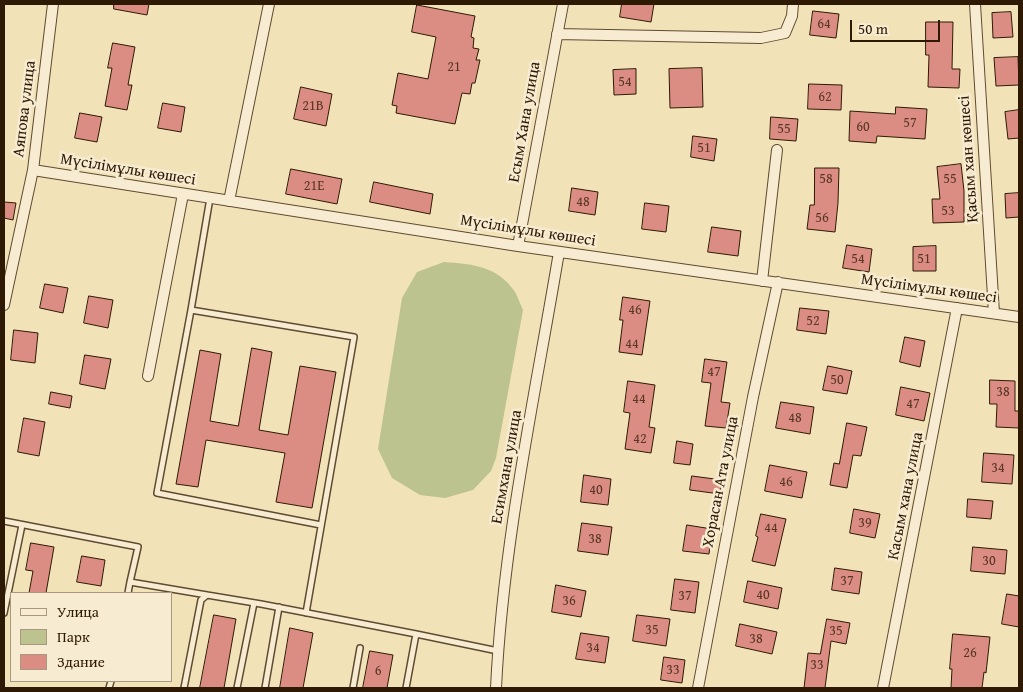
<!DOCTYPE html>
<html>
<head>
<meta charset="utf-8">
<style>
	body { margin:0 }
	#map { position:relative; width:1023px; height:692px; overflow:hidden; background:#f2e2b8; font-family:"Gentium Book Plus",serif }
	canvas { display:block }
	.frame { position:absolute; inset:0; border:5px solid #2e1904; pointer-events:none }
	.legend { position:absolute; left:10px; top:592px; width:162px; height:90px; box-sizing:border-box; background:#f7ecd1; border:1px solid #a7987f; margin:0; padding:6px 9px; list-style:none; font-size:15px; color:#2e1904 }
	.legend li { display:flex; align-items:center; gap:10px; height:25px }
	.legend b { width:25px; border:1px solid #a7987f }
	.scale { position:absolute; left:850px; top:20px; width:90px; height:22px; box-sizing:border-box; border:2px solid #2e1904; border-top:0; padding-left:6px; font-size:15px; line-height:18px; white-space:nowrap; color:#2e1904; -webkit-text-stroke:4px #f7ecd1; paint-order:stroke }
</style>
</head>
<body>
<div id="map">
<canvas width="1023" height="692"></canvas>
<div class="frame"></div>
<ul class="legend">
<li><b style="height:6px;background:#f7ecd1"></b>Улица</li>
<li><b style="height:14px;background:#bcc38e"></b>Парк</li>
<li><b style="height:14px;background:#db8d83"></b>Здание</li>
</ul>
<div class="scale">50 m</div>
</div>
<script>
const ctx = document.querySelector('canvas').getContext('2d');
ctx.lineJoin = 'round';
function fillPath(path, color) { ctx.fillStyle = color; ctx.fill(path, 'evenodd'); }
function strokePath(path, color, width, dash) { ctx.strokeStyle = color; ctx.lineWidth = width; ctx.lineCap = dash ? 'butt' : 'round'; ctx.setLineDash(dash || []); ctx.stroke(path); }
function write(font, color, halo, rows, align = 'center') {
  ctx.font = font + ' "Gentium Book Plus",serif'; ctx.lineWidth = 5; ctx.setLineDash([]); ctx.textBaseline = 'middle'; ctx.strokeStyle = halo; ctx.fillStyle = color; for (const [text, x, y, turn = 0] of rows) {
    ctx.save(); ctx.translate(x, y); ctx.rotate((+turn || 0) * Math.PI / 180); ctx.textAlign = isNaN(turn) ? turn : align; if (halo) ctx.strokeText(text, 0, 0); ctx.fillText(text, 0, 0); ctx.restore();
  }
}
const green = new Path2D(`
	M444,262C472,264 498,266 515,292C518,297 520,304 523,310L496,458L491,471L473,490L445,498L420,495L392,478L378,449L402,298L417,272Z`);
const building = new Path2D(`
	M114,4H149L147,15L114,9Z
	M622,4H654L651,22L620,17Z
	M417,5L475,16L471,37L474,38L473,48L479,49L476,60H480L475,83H472L470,94L462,93L455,124L396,113L397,106L392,105L398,73L428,79L436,37L412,32Z
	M813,11L839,14L836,38L810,35Z
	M1011,12L1013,37L993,38L992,13Z
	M926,22H953L952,69H960L959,88L928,87L929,55H926Z
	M113,43L135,47L128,85H132L127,110L105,106L112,68H108Z
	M1018,57L1019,85L996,86L994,58Z
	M702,68L703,107L670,108L669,69Z
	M636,69V94L614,95L613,70Z
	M809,84L842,85L841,110L808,109Z
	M301,87L332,94L326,126L294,119Z
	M163,103L185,107L181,132L158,128Z
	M896,107L927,109L925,139L877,136L876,143L849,141L850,111L895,114Z
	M1019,110V138L1008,139L1005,112Z
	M80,113L102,117L97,142L75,138Z
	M771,117L798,119L796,141L770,139Z
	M693,136L717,139L714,161L691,157Z
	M961,164L964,191V222L933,223L932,199H940L937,167Z
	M815,168H839L838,203L835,232L807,229L810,205H814Z
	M291,169L342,179L337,204L286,194Z
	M374,182L433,194L430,214L370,202Z
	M572,188L598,192L595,215L569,211Z
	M1019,193V217L1006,218L1005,194Z
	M4,202L16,203L13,220L4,218Z
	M645,203L669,206L666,232L642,229Z
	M712,227L741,231L738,256L708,252Z
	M847,245L872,249L869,272L843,268Z
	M936,246V271H913V247Z
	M45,284L68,288L63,313L40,308Z
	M89,296L113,300L108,328L84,323Z
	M623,297L650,301L642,355L619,352L623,320H620Z
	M800,308L829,311L826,334L797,330Z
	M14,330L38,333L35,363L11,360Z
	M905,337L925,341L920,367L900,362Z
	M252,348L272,352L259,430L288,435L300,366L336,372L312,508L276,502L285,453L206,440L198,487L176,484L200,350L221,354L210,421L238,426Z
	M85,355L111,359L105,389L80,384Z
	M705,359L727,362L721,402L730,403L726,428L705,426L711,383L702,382Z
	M828,366L852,371L847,394L823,390Z
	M990,380L1015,381V411H1019V428L996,427L997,404H990Z
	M628,381L655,385L649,427L655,428L651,453L625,449L630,413L624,412Z
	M901,387L930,393L924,421L896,415Z
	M51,392L72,396L70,408L49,404Z
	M781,402L814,407L810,434L776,428Z
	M24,418L45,422L39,456L18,452Z
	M847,423L867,427L861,456L853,455L847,488L830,485L834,463L839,464Z
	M677,441L693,444L690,465L674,463Z
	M984,453L1014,455L1012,484L982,482Z
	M770,465L807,472L802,498L765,491Z
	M584,475L611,479L608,505L581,502Z
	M692,476L722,480L720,494L690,490Z
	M968,499L993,501L991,519L967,517Z
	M854,509L880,514L875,538L850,533Z
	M761,514L786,519L775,566L752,561L758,537L756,536Z
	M582,523L612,527L608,555L578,551Z
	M687,525L712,529L709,554L683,551Z
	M31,543L54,547L46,593H29L33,571L26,570Z
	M973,547L1007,550L1005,574L971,571Z
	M82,556L105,560L101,586L77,582Z
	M835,568L862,572L859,594L832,590Z
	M675,579L699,582L695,613L671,610Z
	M748,581L782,588L778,609L744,602Z
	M556,585L586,591L581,617L552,612Z
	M1007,594L1019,596V627L1002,624Z
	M214,615L236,619L224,688H200Z
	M637,615L670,619L666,646L633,641Z
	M827,619L850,623L846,644L831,641L825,688H804L808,653L820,654Z
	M740,624L777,632L772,654L736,646Z
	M290,628L313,633L303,688H280Z
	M581,633L609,637L605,663L576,659Z
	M953,634L990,637L986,673L984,672L982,688H951L952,669H950Z
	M370,651L393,655L387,688H363Z
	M664,657L685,660L682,683L661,680Z`);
const lane = new Path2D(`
	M191,310L210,198
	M4,521L138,547L130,582L207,595
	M128,593L130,582
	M4,613L22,525
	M306,613L354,337L191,310L157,493L321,525
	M109,688L111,681
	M184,688L201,600L207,595L261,604L416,634
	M237,688L254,603
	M265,688L279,607
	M353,688L360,648
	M406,688L416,634L498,651`);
const street = new Path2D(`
	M975,4L994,313
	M557,34L761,38L785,33L792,16L793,4
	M33,170L518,246L1019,317
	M229,201L269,4
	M518,246L563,4
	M762,281L777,150
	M4,305L33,170L53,4
	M148,376L183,194
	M496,688C503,541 535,396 559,252
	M698,688L753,397L778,282
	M883,688L957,308`);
const numberNames = [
	["64",824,24],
	["21",454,67],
	["54",625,82],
	["62",825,97],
	["21В",313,106],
	["57",910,123],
	["60",863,127],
	["55",784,129],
	["51",704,148],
	["58",826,179],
	["55",950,179],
	["21Е",314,186],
	["48",583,202],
	["53",948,211],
	["56",822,218],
	["54",858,259],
	["51",924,259],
	["46",635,310],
	["52",813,321],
	["44",632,344],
	["47",714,372],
	["50",837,380],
	["38",1003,392],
	["44",639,399],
	["47",913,404],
	["48",795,418],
	["42",640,439],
	["34",998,468],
	["46",786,482],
	["40",596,490],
	["39",865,523],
	["44",771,528],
	["38",595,539],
	["30",989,561],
	["37",847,581],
	["40",763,595],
	["37",685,596],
	["36",569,601],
	["35",652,630],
	["35",836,631],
	["38",756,639],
	["34",593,648],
	["26",970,653],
	["33",817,665],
	["33",673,670],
	["6",378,671]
];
const streetNames = [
	["Аяпова улица",25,109,-83],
	["Есым Хана улица",525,122,-80],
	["Қасым хан көшесі",969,159,-94],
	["Мүсілімұлы көшесі",128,170,9],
	["Мүсілімұлы көшесі",528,231,9],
	["Мүсілімұлы көшесі",929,289,8],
	["Есимхана улица",507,467,-80],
	["Хорасан Ата улица",721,482,-79],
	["Касым хана улица",906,496,-79]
];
fillPath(green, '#bcc38e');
fillPath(building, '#db8d83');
strokePath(building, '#2e1904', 1);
strokePath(lane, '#5f4b31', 8);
strokePath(street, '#5f4b31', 12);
strokePath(lane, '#f7ecd1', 5);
strokePath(street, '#f7ecd1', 10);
write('14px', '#593624', null, numberNames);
write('16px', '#2e1904', '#f7ecd1', streetNames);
</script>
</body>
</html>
